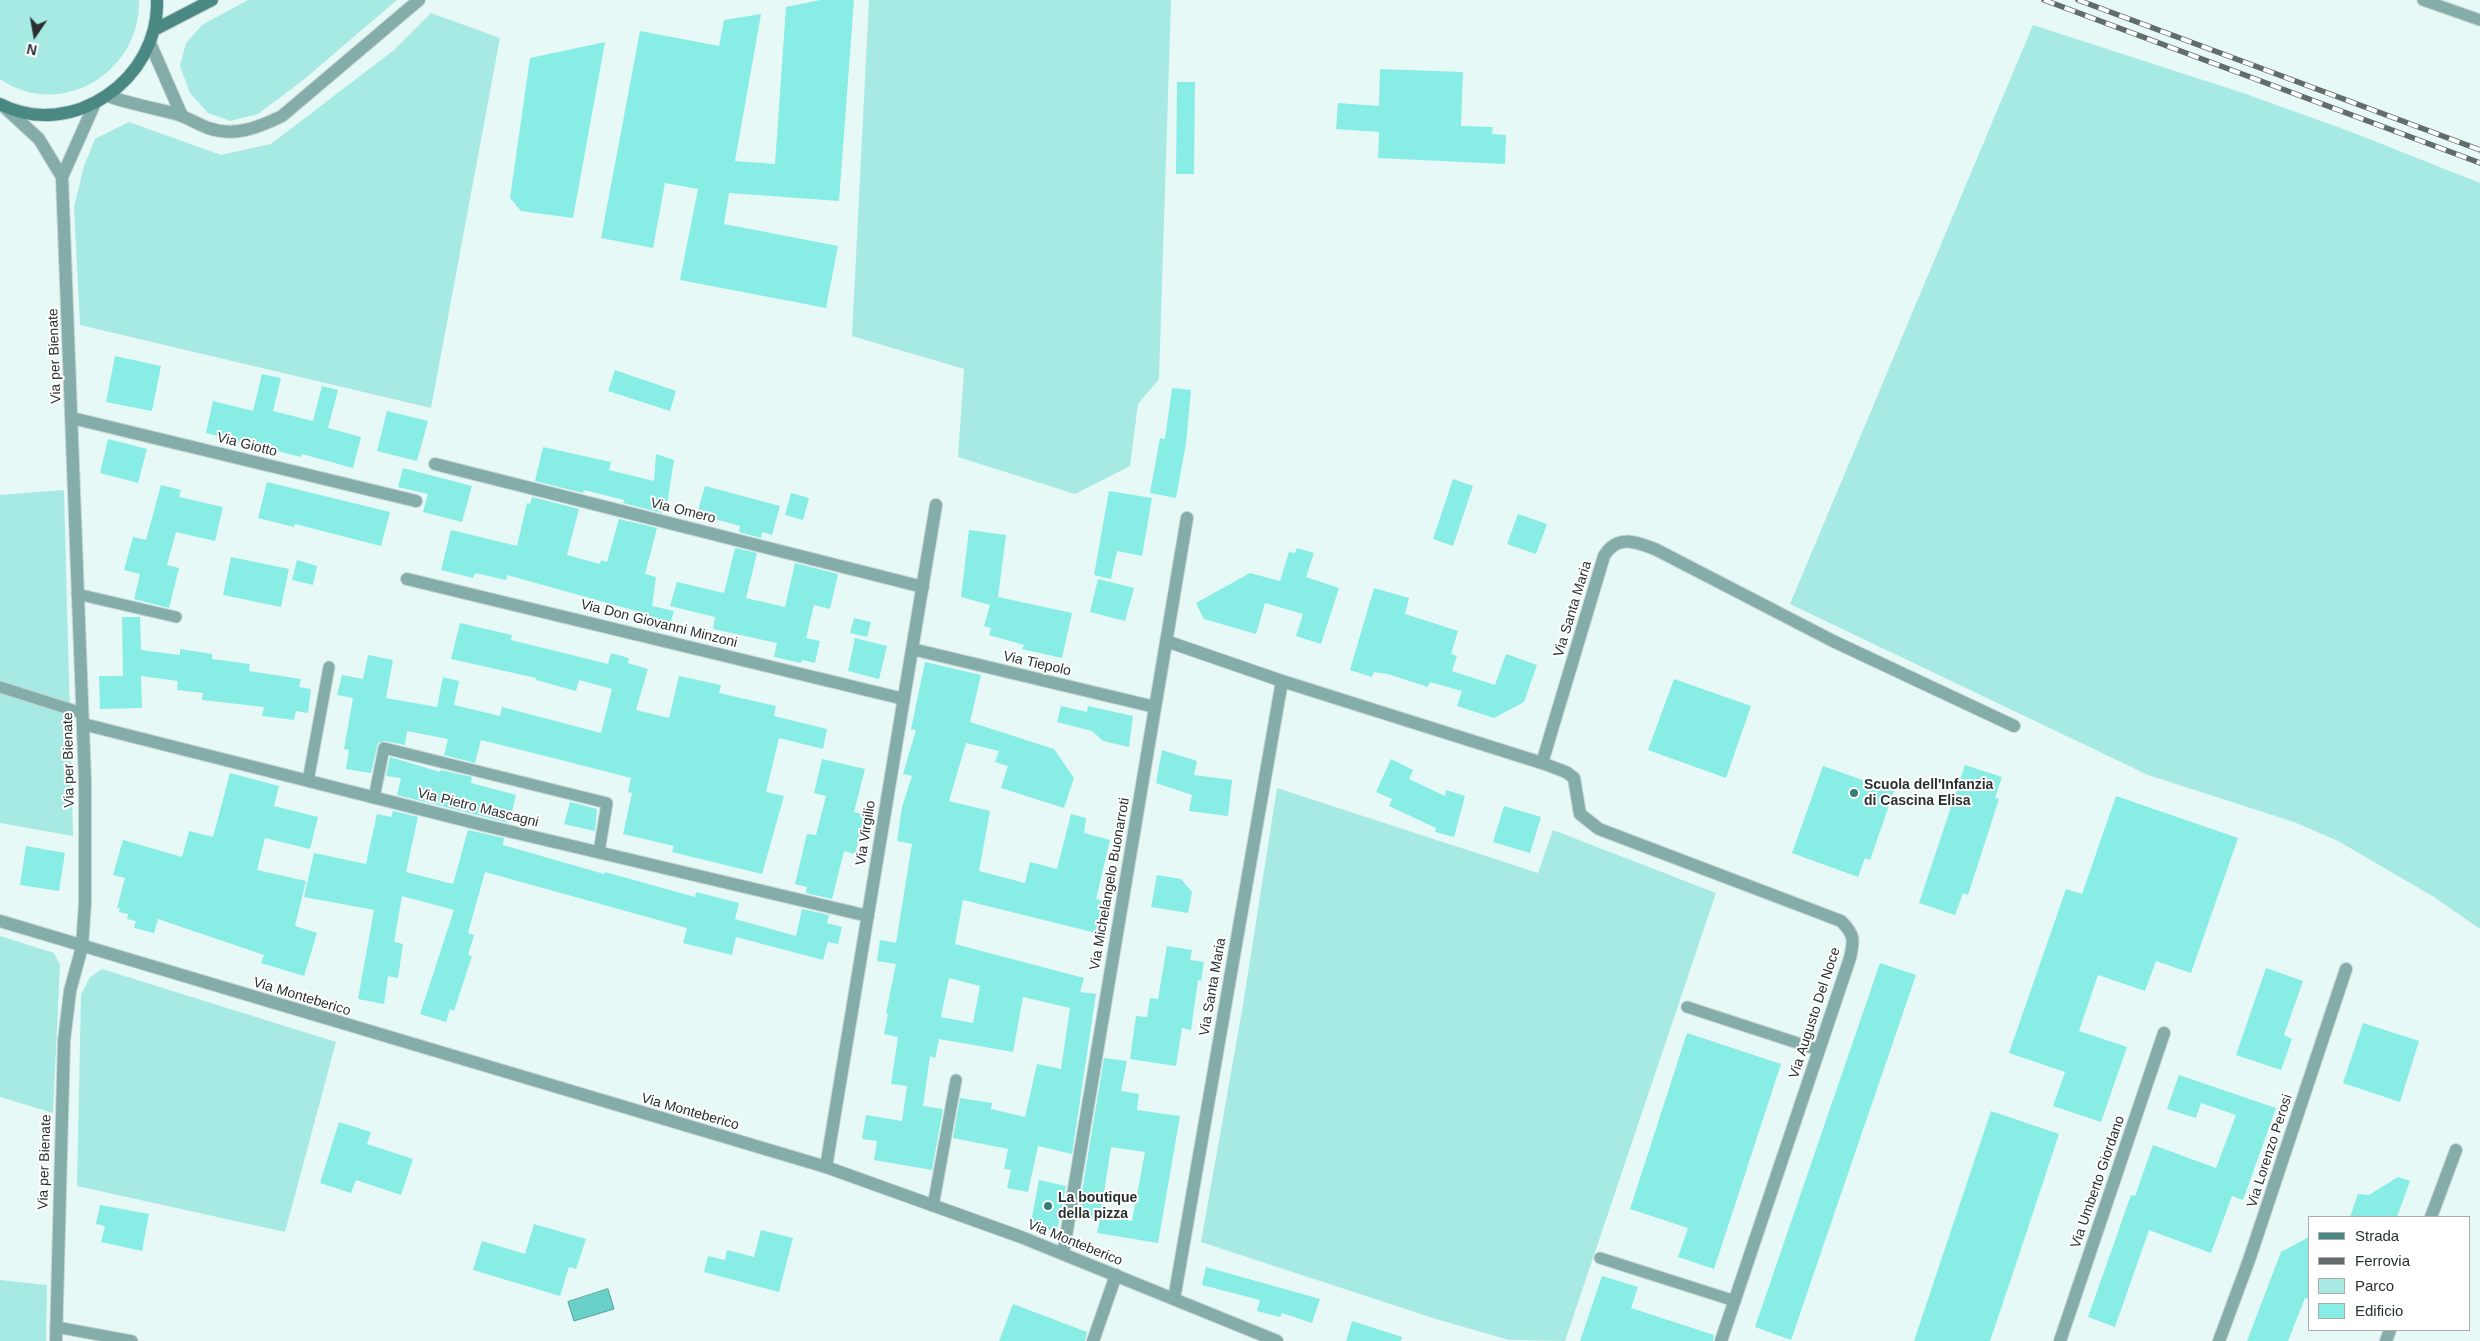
<!DOCTYPE html>
<html>
<head>
<meta charset="utf-8">
<style>
	body { margin:0 }
	#map { position:relative; width:2480px; height:1341px; overflow:hidden; background:#e7f9f7; font-family:Arial,sans-serif }
	canvas { display:block }
	.legend { position:absolute; left:2308px; top:1216px; width:162px; height:115px; box-sizing:border-box; background:#fff; border:1px solid #a9acac; margin:0; padding:6px 9px; list-style:none; font-size:15px; color:#293030 }
	.legend li { display:flex; align-items:center; gap:10px; height:25px }
	.legend b { width:25px; border:1px solid #a9acac }
	.north { position:absolute; left:10px; top:10px; width:50px; height:50px; -webkit-text-stroke:4px #fff; paint-order:stroke; rotate:192deg; font-size:14px; font-weight:700; line-height:20px; text-align:center; color:#293030 }
	.north::after { content:''; display:block; margin:auto; width:18px; height:22px; background:#293030; clip-path:polygon(50% 0,100% 100%,50% 72%,0 100%) }
</style>
</head>
<body>
<div id="map">
<canvas width="2480" height="1341"></canvas>
<ul class="legend">
<li><b style="height:6px;background:#498883"></b>Strada</li>
<li><b style="height:6px;background:#616c6b"></b>Ferrovia</li>
<li><b style="height:14px;background:#a7e9e3"></b>Parco</li>
<li><b style="height:14px;background:#87ede5"></b>Edificio</li>
</ul>
<div class="north">N</div>
</div>
<script>
const ctx = document.querySelector('canvas').getContext('2d');
ctx.lineJoin = 'round';
function fillPath(path, color) { ctx.fillStyle = color; ctx.fill(path, 'evenodd'); }
function strokePath(path, color, width, dash) { ctx.strokeStyle = color; ctx.lineWidth = width; ctx.lineCap = dash ? 'butt' : 'round'; ctx.setLineDash(dash || []); ctx.stroke(path); }
function write(font, color, halo, rows, align = 'center') {
  ctx.font = font + ' Arial,sans-serif'; ctx.lineWidth = 4; ctx.setLineDash([]); ctx.textBaseline = 'middle'; ctx.strokeStyle = halo; ctx.fillStyle = color; for (const [text, x, y, turn = 0] of rows) {
    ctx.save(); ctx.translate(x, y); ctx.rotate((+turn || 0) * Math.PI / 180); ctx.textAlign = isNaN(turn) ? turn : align; if (halo) ctx.strokeText(text, 0, 0); ctx.fillText(text, 0, 0); ctx.restore();
  }
}
const green = new Path2D(`
	M0,0H139C141,72 61,121 0,79Z
	M248,0H397L302,81L258,114L230,121L208,113L190,93L180,66L186,43L202,25Z
	M869,0H1171L1159,379L1138,404L1130,466L1075,494L958,457L964,369L852,336Z
	M431,13L500,38L431,408L80,325L74,207L84,166L95,139L129,122L221,155L271,144L394,50Z
	M2033,25L2243,93L2349,131L2480,183V929L2434,897L2338,841L2294,822L2148,775L1790,604Z
	M64,490L73,836L0,823V495Z
	M1277,788L1538,873L1553,830L1716,893L1565,1341L1509,1340L1436,1319L1201,1242L1243,1005Z
	M0,936L54,953L60,965L53,1113L0,1097Z
	M102,969L336,1042L285,1232L77,1186L81,995L90,977Z
	M0,1280L47,1285L46,1341H0Z`);
const water = new Path2D(`
	M608,1289L614,1309L574,1321L568,1302Z`);
const building = new Path2D(`
	M820,0H854L839,201L729,193L724,224L838,246L826,308L680,280L698,189L665,183L653,248L601,238L640,31L719,46L724,20L761,14L735,161L775,164L786,7Z
	M605,42L573,218L521,211L510,198L530,58Z
	M1380,69L1463,72L1461,126L1493,127L1492,134L1506,135L1505,164L1378,158L1379,132L1336,129L1338,103L1379,106Z
	M1177,82H1195L1194,174H1176Z
	M115,356L161,366L152,411L106,402Z
	M615,370L676,391L670,411L608,391Z
	M262,374L281,378L273,411L313,421L322,386L338,390L328,428L361,437L353,468L302,454L301,457L206,433L213,401L253,411Z
	M1172,388L1191,390L1186,443L1176,498L1150,493L1160,438L1165,439Z
	M387,411L428,421L417,461L377,451Z
	M108,439L147,449L138,483L100,473Z
	M543,447L611,462L609,470L654,481L656,454L674,460L666,511L662,509V513L623,503L624,500L584,490L583,493L535,481Z
	M403,468L472,486L462,522L423,512L428,494L398,487Z
	M1453,479L1473,486L1453,546L1433,539Z
	M267,482L390,512L381,546L295,524L294,527L258,518Z
	M161,485L181,490L179,497L223,507L215,541L176,532L167,565L179,568L169,608L134,599L140,574L124,570L133,537L146,540Z
	M705,486L780,506L772,535L762,532L761,538L739,532L740,526L697,514Z
	M1109,491L1152,498L1142,556L1117,551L1111,579L1094,575Z
	M791,493L809,498L803,520L785,515Z
	M532,497L579,509L567,555L600,564L601,560L607,562L619,519L657,528L645,574L656,577L652,606L674,611L668,632L644,626L647,614L507,575L506,580L475,573L473,578L441,570L451,530L517,546L527,503L530,504Z
	M1518,514L1547,524L1536,554L1507,544Z
	M969,530L1006,535L998,597L1072,613L1062,658L1022,649L1024,645L989,635L991,628L984,626L990,605L961,597Z
	M735,548L757,553L746,598L785,607L795,563L838,574L830,609L814,605L806,638L820,641L815,663L802,660L801,663L774,657L777,643L713,629L715,617L670,606L677,582L724,593Z
	M1297,548L1314,553L1306,577L1339,588L1321,644L1296,636L1303,614L1265,603L1256,634L1204,619L1196,603L1250,573L1280,581L1289,552L1295,553Z
	M231,557L289,569L281,607L223,595Z
	M297,560L317,566L313,585L292,580Z
	M1098,579L1134,588L1125,621L1090,612Z
	M1374,588L1409,598L1405,614L1458,631L1451,654L1457,656L1452,671L1495,685L1506,654L1537,665L1524,702L1494,718L1457,706L1462,691L1430,682L1428,687L1388,674L1374,672L1372,677L1350,670Z
	M122,617H140L141,650L180,655V649L212,654V659L250,664L249,671L301,679L299,687L311,689L308,713L296,711L294,720L262,716L264,707L202,700L203,693L177,690L178,681L141,676L142,708L100,709L99,676H123Z
	M854,618L871,622L867,637L850,633Z
	M460,623L512,635L511,640L608,664L611,653L629,658L628,663L648,669L636,710L669,718L679,676L721,685L719,693L776,706L774,716L827,729L823,749L779,738L766,792L784,796L762,874L672,852L674,846L623,834L632,793L628,792L631,778L561,760L481,740L475,763L444,755L448,739L407,731L405,745L385,741L378,743L371,773L346,769L349,750L344,749L353,698L337,695L342,675L363,679L368,655L393,660L386,698L437,707L443,677L459,681L454,705L500,716L502,707L601,733L612,689L579,680L576,691L536,680V678L451,659Z
	M855,638L887,646L879,679L848,671Z
	M925,662L981,675L970,722L1054,749L1074,778L1064,808L1001,788L1008,766L995,762L999,751L966,743L949,801L990,811L979,871L1025,883L1030,862L1057,869L1071,814L1086,818L1084,833L1110,840L1096,899L1103,901L1096,933L963,900L955,944L1084,978L1080,992L1096,994L1072,1154L1038,1146L1028,1192L1007,1188L1011,1170L1004,1169L1008,1149L953,1138L960,1098L992,1103L991,1109L1025,1117L1037,1064L1061,1069L1070,1008L1023,997L1013,1052L939,1039L935,1058L930,1056L923,1106L943,1109L932,1170L874,1160L877,1141L862,1139L866,1115L902,1121L907,1086L891,1084L898,1037L884,1034L888,1014L886,1013L896,964L877,961L880,940L896,943L912,844L897,841L902,807L912,776L903,774L916,730L911,729ZM949,978L980,986L973,1023L941,1017Z
	M1674,679L1751,706L1726,778L1648,750Z
	M1061,706L1087,712L1088,706L1133,716L1129,747L1103,741L1092,731L1057,722Z
	M1162,750L1197,761L1194,775L1232,780L1228,816L1189,811L1192,795L1156,783Z
	M390,757L440,772L441,770L472,777L471,783L516,795L509,823L397,795L401,778L386,776Z
	M822,759L865,769L854,812L865,815L855,854L844,851L832,899L806,893L807,887L795,884L807,834L816,835L826,796L814,793Z
	M1391,759L1413,770L1409,779L1445,796L1446,790L1465,796L1454,837L1435,832L1436,828L1389,806L1392,799L1376,792Z
	M1965,765L2002,777L1995,798L1999,799L1968,895L1963,893L1955,915L1919,903Z
	M1823,766L1894,791L1870,860L1865,858L1858,877L1792,853Z
	M230,773L279,786L274,806L318,817L310,849L265,838L257,870L306,881L295,926L317,933L304,976L261,963L264,955L158,919L154,933L134,928L136,921L127,919L128,914L119,912L120,908H117L125,878L113,875L123,840L182,857L189,831L213,837Z
	M2116,796L2238,838L2191,973L2156,961L2145,991L2098,975L2079,1031L2127,1047L2101,1122L2053,1106L2065,1072L2009,1053L2066,889L2082,894Z
	M570,802L597,809L595,831L564,824Z
	M1504,806L1541,817L1530,853L1493,842Z
	M393,811L418,817L406,872L453,884L468,830L504,838L503,845L604,874L605,872L695,897L696,892L739,903L735,919L796,936L802,909L829,915L827,923L842,927L838,944L828,942L823,960L736,937L732,955L683,943L687,928L485,872L468,933L474,935L468,955L472,956L454,1011L450,1009L446,1022L420,1014L454,910L402,896L394,942L403,944L398,978L388,976L384,1004L358,999L374,910L304,897L314,853L366,864L377,814L391,817Z
	M26,846L65,853L59,891L20,885Z
	M1157,875L1181,879L1192,892L1188,913L1151,907Z
	M1167,946L1192,950L1190,960L1204,962L1201,981L1198,980L1191,1030L1182,1028L1176,1066L1130,1059L1136,1016L1147,1017L1150,998L1158,999Z
	M1880,963L1916,975L1791,1340L1755,1327Z
	M2266,968L2303,981L2284,1035L2292,1039L2281,1070L2236,1055Z
	M2363,1023L2419,1041L2400,1102L2343,1083Z
	M1687,1033L1781,1064L1714,1269L1678,1257L1688,1228L1630,1209Z
	M1104,1058L1127,1061L1121,1091L1139,1094L1137,1110L1180,1116L1158,1243L1097,1233L1100,1220L1078,1216ZM1111,1147L1145,1152L1132,1221L1101,1214L1100,1219Z
	M2179,1075L2276,1108L2243,1200L2232,1196L2211,1253L2149,1230L2115,1327L2088,1317L2131,1195L2135,1196L2153,1145L2216,1168L2236,1115L2201,1103L2196,1118L2167,1109Z
	M1991,1111L2059,1134L2015,1267L1990,1341H1914Z
	M339,1122L371,1132L367,1144L413,1159L401,1195L356,1180L351,1193L320,1183Z
	M2398,1177L2410,1181L2397,1217H2350L2358,1194L2369,1195Z
	M1039,1180L1066,1186L1057,1231L1030,1227Z
	M100,1205L149,1214L142,1251L101,1242L105,1226L96,1224Z
	M534,1224L586,1239L576,1269L569,1267L560,1296L473,1270L482,1241L525,1254Z
	M761,1230L793,1238L779,1292L704,1272L708,1256L725,1260L727,1250L754,1257Z
	M2309,1237V1299L2305,1298L2288,1341H2247L2281,1252Z
	M1206,1267L1320,1299L1312,1323L1282,1313L1280,1317L1257,1311L1260,1300L1202,1285Z
	M1602,1276L1638,1287L1631,1308L1714,1335L1713,1341H1580Z
	M1013,1304L1087,1332L1085,1341H999Z
	M1352,1321L1402,1337L1401,1341H1346Z`);
const service = new Path2D(`
	M2423,0L2480,20
	M77,594L176,617
	M0,687L82,713
	M308,781L329,667
	M374,798L384,748L607,803L599,852
	M1687,1007L1819,1050
	M933,1206L956,1080
	M1600,1258L1735,1301
	M56,1327L132,1341`);
const minor = new Path2D(`
	M150,43L182,116
	M108,96C131,104 153,108 176,114C187,117 197,124 208,128C234,137 258,128 282,116L419,0
	M2,105L39,139L62,177
	M72,418L416,501
	M435,464L923,587
	M407,579L904,699
	M1166,641L1282,681L1542,763L1604,556C1617,534 1636,542 1655,549L1833,641L2014,726
	M912,649L1155,707
	M83,724L483,825L868,916
	M1542,763L1566,772L1574,778L1580,814L1599,829L1841,921C1855,935 1854,940 1850,958L1721,1341
	M826,1167L936,505
	M2431,1217L2456,1150
	M1063,1254L1187,518
	M1174,1299L1282,681
	M56,1341L64,1041L70,991L82,947L85,903V780L62,177L95,103
	M1093,1341L1116,1275
	M2060,1341L2164,1033
	M2219,1341L2249,1260L2346,969
	M2386,1341L2390,1330`);
const tertiary = new Path2D(`
	M0,921L826,1167L1021,1237L1277,1341`);
const secondary = new Path2D(`
	M154,30L212,0
	M0,104C72,141 160,79 157,0`);
const rail = new Path2D(`
	M2044,0L2480,163
	M2078,0L2480,150`);
const markers = [
	[1854,793,5,"#367e79"],
	[1048,1206,5,"#367e79"]
];
const streetNames = [
	["Via per Bienate",55,356,-92],
	["Via Giotto",247,445,14],
	["Via Omero",683,511,14],
	["Via Santa Maria",1573,609,-73],
	["Via Don Giovanni Minzoni",659,624,14],
	["Via Tiepolo",1037,664,13],
	["Via per Bienate",69,760,-91],
	["Via Pietro Mascagni",478,808,14],
	["Via Virgilio",866,833,-81],
	["Via Michelangelo Buonarroti",1110,884,-80],
	["Via Santa Maria",1213,987,-80],
	["Via Monteberico",302,997,17],
	["Via Augusto Del Noce",1815,1013,-72],
	["Via Monteberico",690,1112,16],
	["Via Lorenzo Perosi",2270,1151,-72],
	["Via per Bienate",45,1162,-88],
	["Via Umberto Giordano",2098,1182,-71],
	["Via Monteberico",1075,1243,22]
];
const poiNames = [
	["Scuola dell'Infanzia",1864,785],
	["di Cascina Elisa",1864,801],
	["La boutique",1058,1198],
	["della pizza",1058,1214]
];
fillPath(green, '#a7e9e3');
fillPath(water, '#6ad1c9');
strokePath(water, '#56a19b', 1);
fillPath(building, '#87ede5');
strokePath(service, '#c5d5d3', 13);
strokePath(minor, '#c5d5d3', 14);
strokePath(tertiary, '#c5d5d3', 14);
strokePath(secondary, '#c5d5d3', 14);
strokePath(service, '#84aca8', 11);
strokePath(minor, '#84aca8', 12);
strokePath(tertiary, '#84aca8', 12);
strokePath(secondary, '#498883', 12);
strokePath(rail, '#616c6b', 5.5);
strokePath(rail, '#fff', 4, [11]);
for (const [x, y, r, color] of markers) { const dot = new Path2D(); dot.arc(x, y, r, 0, 2 * Math.PI); ctx.fillStyle = color; ctx.fill(dot); strokePath(dot, '#fff', 2); }
write('14px', '#293030', '#fff', streetNames);
write('bold 14px', '#293030', '#fff', poiNames, 'left');
</script>
</body>
</html>
